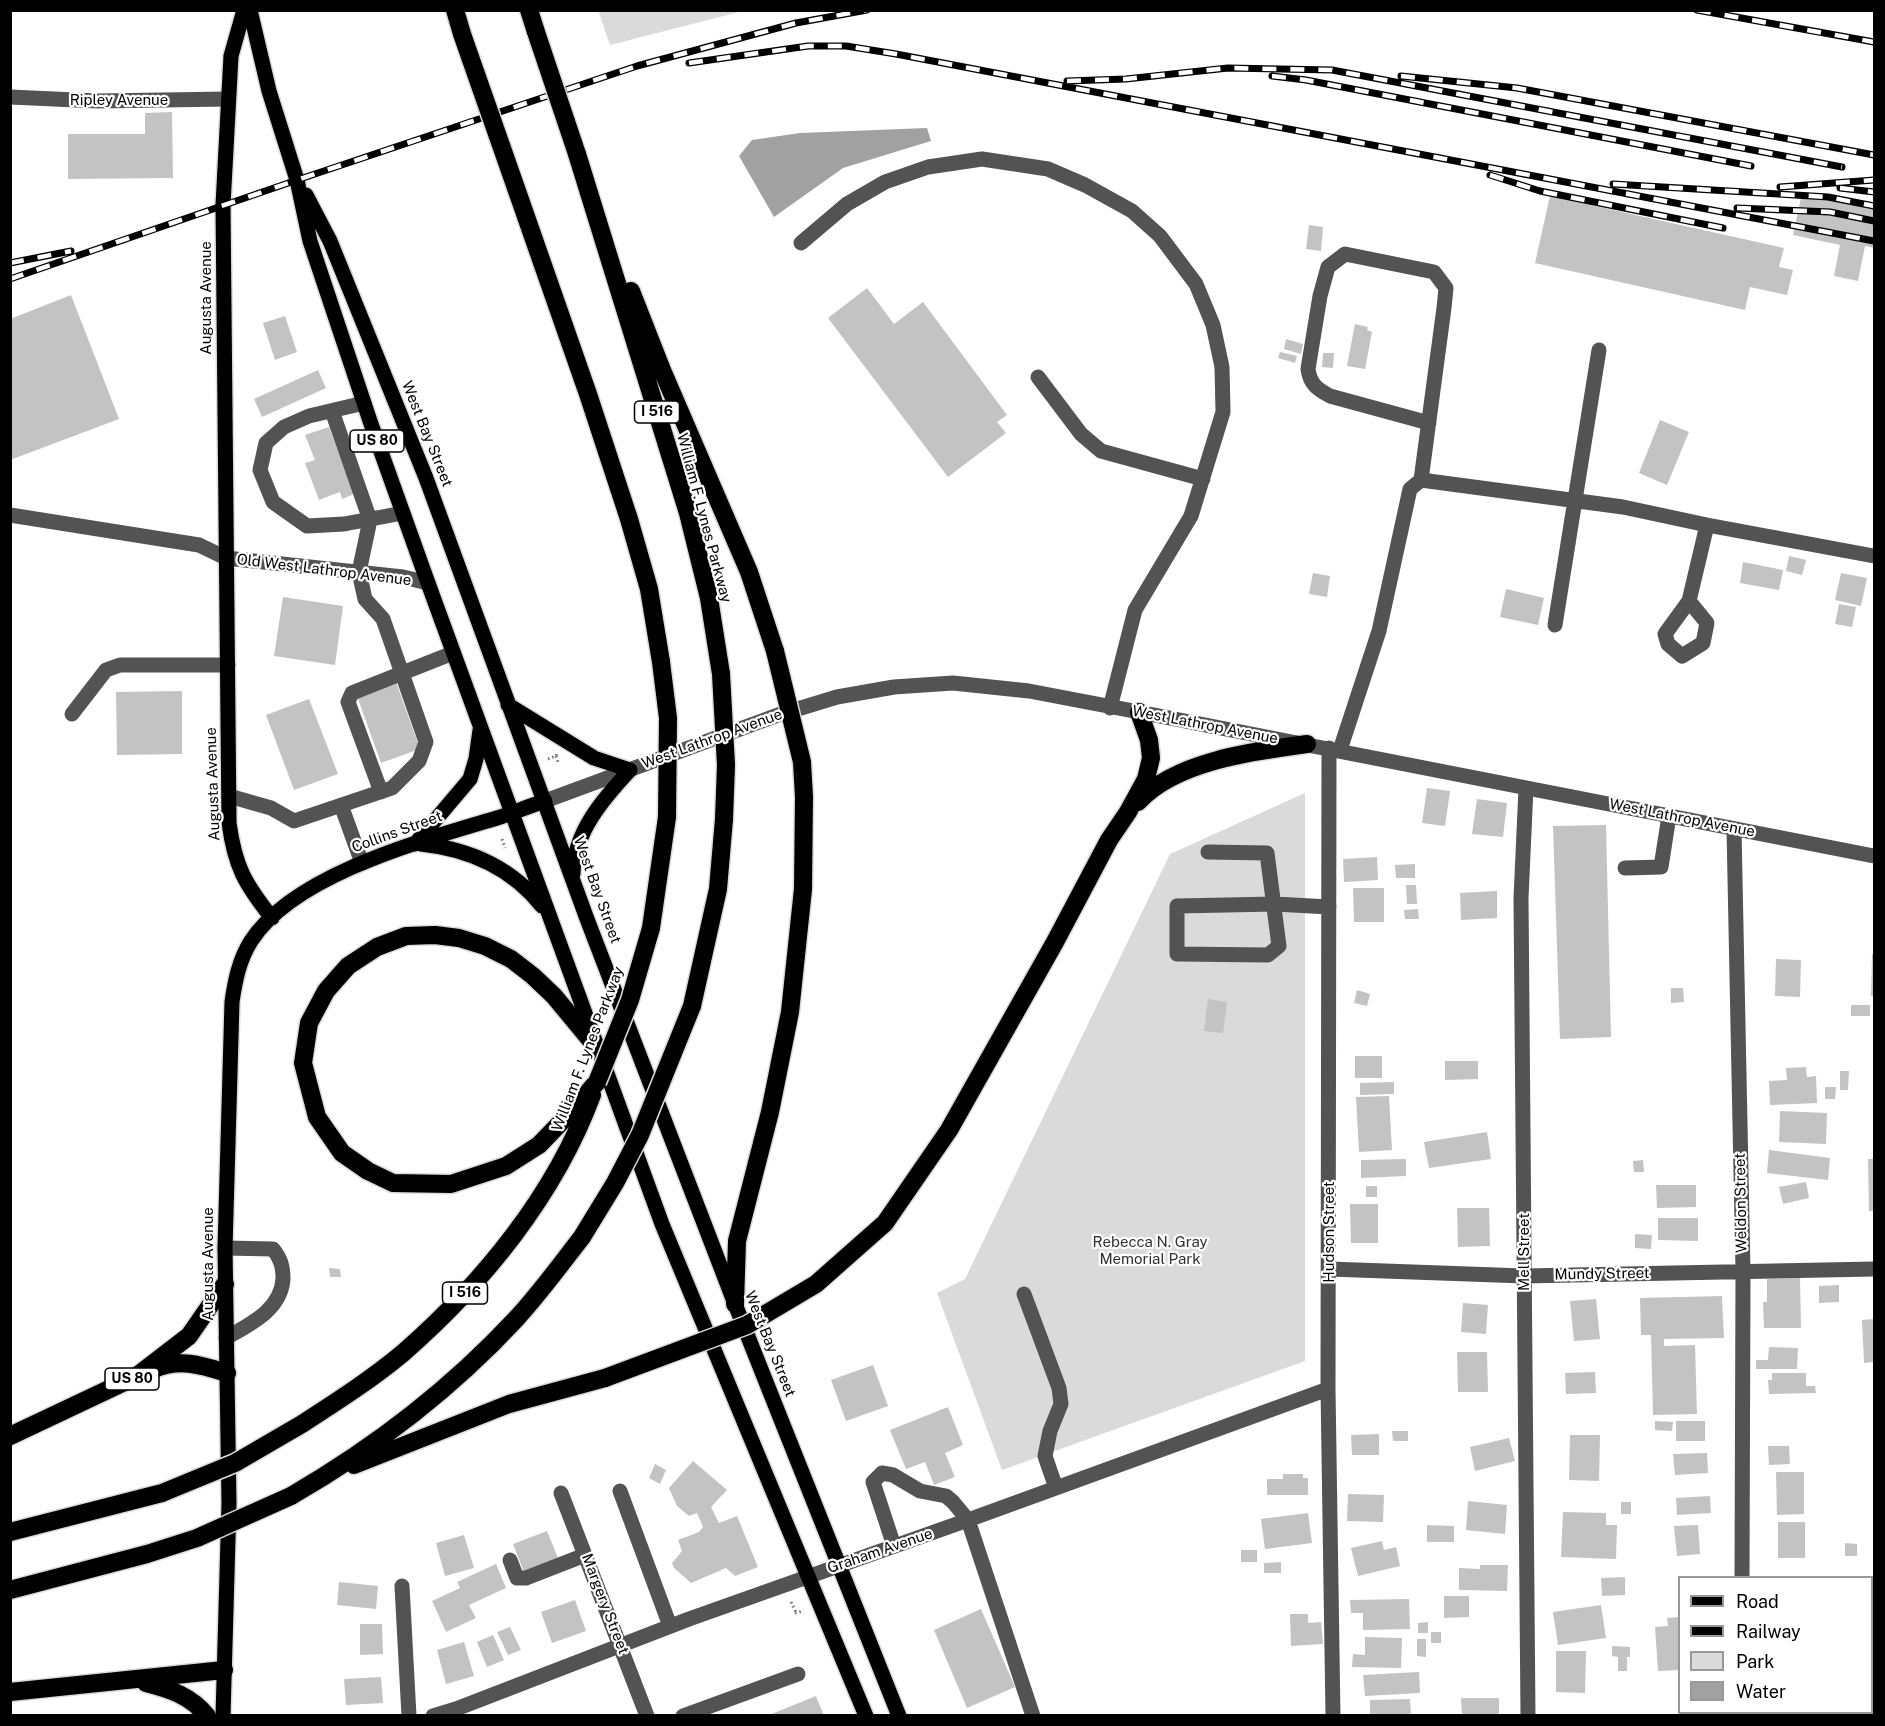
<!DOCTYPE html>
<html>
<head>
<meta charset="utf-8">
<style>
	body { margin:0 }
	#map { position:relative; width:1885px; height:1726px; overflow:hidden; background:#fff; font-family:"Public Sans",sans-serif }
	canvas { display:block }
	.frame { position:absolute; inset:0; border:12px solid #000; pointer-events:none }
	.legend { position:absolute; left:1678px; top:1576px; width:195px; height:138px; box-sizing:border-box; background:#fff; border:2px solid #999; margin:0; padding:8px 10px; list-style:none; font-size:18px; color:#000 }
	.legend li { display:flex; align-items:center; gap:12px; height:30px }
	.legend b { width:30px; border:2px solid #999 }
</style>
</head>
<body>
<div id="map">
<canvas width="1885" height="1726"></canvas>
<div class="frame"></div>
<ul class="legend">
<li><b style="height:8px;background:#000"></b>Road</li>
<li><b style="height:8px;background:#000"></b>Railway</li>
<li><b style="height:16px;background:#dadada"></b>Park</li>
<li><b style="height:16px;background:#a1a1a1"></b>Water</li>
</ul>
</div>
<script>
const ctx = document.querySelector('canvas').getContext('2d');
ctx.lineJoin = 'round';
function fillPath(path, color) { ctx.fillStyle = color; ctx.fill(path, 'evenodd'); }
function strokePath(path, color, width, dash) { ctx.strokeStyle = color; ctx.lineWidth = width; ctx.lineCap = dash ? 'butt' : 'round'; ctx.setLineDash(dash || []); ctx.stroke(path); }
function write(font, color, halo, rows, align = 'center') {
  ctx.font = font + ' "Public Sans",sans-serif'; ctx.lineWidth = 4.5; ctx.setLineDash([]); ctx.textBaseline = 'middle'; ctx.strokeStyle = halo; ctx.fillStyle = color; for (const [text, x, y, turn = 0] of rows) {
    ctx.save(); ctx.translate(x, y); ctx.rotate((+turn || 0) * Math.PI / 180); ctx.textAlign = isNaN(turn) ? turn : align; if (halo) ctx.strokeText(text, 0, 0); ctx.fillText(text, 0, 0); ctx.restore();
  }
}
const green = new Path2D(`
	M598,10H743V11L610,45Z
	M1305,793V1361L1002,1470L937,1293L965,1279L1170,854Z`);
const water = new Path2D(`
	M927,128L931,141L843,168L774,217L739,156L752,140L800,133Z`);
const building = new Path2D(`
	M172,112L173,178L68,179V134H145V113Z
	M1802,193L1874,209V248L1865,246L1858,281L1834,276L1840,245L1793,235Z
	M1550,196L1784,248L1779,267L1793,270L1787,295L1750,287L1745,310L1535,263Z
	M1309,225L1323,227L1321,251L1306,249Z
	M867,288L894,324L923,302L1007,415L997,422L1006,433L948,477L828,318Z
	M71,295L119,419L10,460V319Z
	M285,316L297,352L275,360L263,323Z
	M1355,324L1368,327L1367,330L1372,332L1365,369L1347,366Z
	M1286,339L1303,344L1301,354L1284,349Z
	M1280,352L1297,356L1295,363L1278,358Z
	M1323,353H1334L1333,368L1322,367Z
	M318,370L326,388L262,417L254,399Z
	M1660,420L1689,432L1667,485L1639,473Z
	M329,427L354,494L342,499L340,492L319,500L305,463L315,460L305,435Z
	M1789,556L1806,560L1802,575L1786,571Z
	M1743,562L1783,570L1779,590L1740,583Z
	M1313,573L1330,576L1327,597L1309,594Z
	M1841,573L1867,578L1861,606L1835,600Z
	M1506,589L1544,598L1538,625L1500,617Z
	M283,597L343,606L335,665L274,656Z
	M1839,604L1856,607L1852,627L1835,624Z
	M396,682L420,749L381,763L357,696Z
	M182,691V754L117,755L116,692Z
	M309,699L338,774L294,790L266,715Z
	M1427,788L1450,791L1445,826L1422,823Z
	M1477,799L1507,803L1503,837L1472,834Z
	M1606,825L1611,1037L1560,1039L1553,826Z
	M1377,857L1378,880L1344,882L1343,859Z
	M1415,864V878H1396L1395,865Z
	M1406,885H1416L1417,904H1407Z
	M1353,888H1384V922H1354Z
	M1497,891V918L1461,920L1460,893Z
	M1418,909L1419,919H1405L1404,910Z
	M1872,954H1874V996H1871Z
	M1776,959L1801,960L1800,997L1775,996Z
	M1671,988H1683L1684,1002L1671,1003Z
	M1357,990L1370,994L1367,1006L1354,1003Z
	M1208,999L1227,1002L1223,1033L1204,1031Z
	M1851,1005H1870V1016H1851Z
	M1355,1056H1382V1078H1355Z
	M1445,1061H1478V1079L1445,1080Z
	M1806,1067L1807,1077L1816,1076L1817,1103L1770,1105L1769,1081L1787,1080L1786,1068Z
	M1840,1071H1849L1848,1090H1840Z
	M1394,1082V1094L1360,1095V1083Z
	M1825,1087H1836L1835,1099H1825Z
	M1389,1096L1392,1150L1359,1152L1356,1097Z
	M1780,1111L1827,1113L1826,1144L1779,1142Z
	M1487,1132L1491,1159L1429,1168L1424,1142Z
	M1769,1150L1830,1158L1828,1180L1767,1173Z
	M1406,1159V1176L1361,1178V1160Z
	M1868,1159H1874V1211H1869Z
	M1643,1160L1644,1172H1634L1633,1161Z
	M1806,1182L1809,1198L1783,1204L1779,1187Z
	M1656,1185H1696V1207L1657,1208Z
	M1366,1186H1377V1197H1366Z
	M1350,1204H1378V1243H1351Z
	M1457,1208H1489L1490,1246L1458,1247Z
	M1658,1218H1698V1241L1658,1240Z
	M1635,1234L1652,1235L1651,1249L1635,1248Z
	M329,1268L340,1269L341,1277H330Z
	M1800,1278L1801,1328H1764L1763,1302H1767V1279Z
	M1839,1285V1302L1819,1303V1286Z
	M1722,1296L1724,1338L1664,1339V1346L1695,1345L1697,1414L1653,1415L1651,1335H1641L1640,1298Z
	M1596,1299L1600,1339L1574,1341L1570,1301Z
	M1463,1303L1488,1305L1486,1334L1461,1332Z
	M1874,1319V1362L1864,1363L1862,1320Z
	M1769,1347L1798,1348L1797,1369H1756V1360H1768Z
	M1457,1352H1487L1488,1392H1458Z
	M873,1365L888,1406L846,1421L831,1380Z
	M1595,1372L1596,1393L1566,1394L1565,1373Z
	M1772,1373H1806V1386H1815L1816,1393L1769,1394L1768,1380H1772Z
	M948,1407L963,1445L945,1453L955,1477L934,1485L925,1462L906,1469L890,1430Z
	M1655,1421L1673,1422L1672,1431L1655,1430Z
	M1676,1421H1705V1441H1676Z
	M1392,1431H1408V1441H1393Z
	M1379,1434V1455H1352L1351,1435Z
	M1570,1435H1600L1599,1481L1569,1480Z
	M1509,1438L1515,1461L1475,1471L1470,1447Z
	M1768,1446H1789L1790,1464L1769,1465Z
	M1707,1453L1708,1473L1675,1475L1673,1454Z
	M693,1461L727,1490L711,1507L719,1523L737,1516L758,1567L735,1576L726,1568L691,1583L674,1568L672,1563L682,1551L678,1540L699,1532L703,1527L697,1513L689,1516L677,1506L669,1488Z
	M655,1464L666,1470L660,1484L649,1478Z
	M1776,1472H1804V1514L1777,1515Z
	M1283,1474H1303V1478H1308V1495H1267V1479H1283Z
	M1348,1494L1384,1495L1383,1522L1347,1521Z
	M1710,1496L1711,1513L1677,1515L1676,1498Z
	M1468,1501L1507,1505L1505,1534L1466,1530Z
	M1621,1502H1631V1514H1621Z
	M1563,1512L1606,1513V1525H1617L1616,1559L1561,1557Z
	M1308,1513L1312,1543L1265,1549L1261,1519Z
	M1778,1522H1805V1558H1778Z
	M1427,1525L1454,1526V1542H1427Z
	M1698,1525L1700,1554L1677,1556L1674,1526Z
	M547,1531L558,1558L524,1572L513,1544Z
	M464,1535L474,1568L445,1576L436,1543Z
	M1382,1541L1384,1550L1396,1547L1400,1566L1358,1576L1351,1548Z
	M1845,1543L1857,1544V1556H1845Z
	M1241,1550H1257V1562H1241Z
	M1281,1562V1573H1264V1563Z
	M496,1564L506,1588L469,1605L476,1618L446,1632L432,1601L460,1588L457,1582Z
	M1480,1565H1508L1507,1591L1459,1590V1568L1480,1569Z
	M1625,1577V1595L1602,1596L1601,1578Z
	M339,1582L378,1586L376,1609L337,1605Z
	M1444,1596H1469V1617L1444,1618Z
	M1409,1599L1410,1629L1363,1630V1613H1351L1350,1600Z
	M575,1600L586,1631L552,1643L541,1612Z
	M1601,1605L1606,1638L1558,1645L1553,1612Z
	M981,1609L1015,1687L967,1708L934,1630Z
	M1290,1614H1308V1623L1321,1622L1323,1644L1291,1646Z
	M1680,1617V1670L1658,1671L1655,1627L1668,1626L1667,1618Z
	M1428,1622V1633H1418V1623Z
	M360,1624H382L383,1654L360,1655Z
	M510,1627L521,1650L508,1655L497,1632Z
	M1431,1632H1441V1643H1431Z
	M493,1635L504,1660L487,1667L477,1642Z
	M1365,1637L1402,1638L1401,1668L1352,1667L1353,1654L1365,1655Z
	M1417,1639H1426V1657L1417,1656Z
	M464,1642L474,1676L446,1684L437,1650Z
	M1612,1646L1630,1647V1657H1627V1671H1618V1657L1612,1656Z
	M1556,1651H1586L1585,1693L1556,1692Z
	M1419,1672L1420,1693L1365,1696L1363,1675Z
	M381,1677L383,1703L346,1705L344,1679Z
	M816,1696L824,1716H769V1715Z
	M1461,1698H1499V1716H1462Z
	M1410,1699L1411,1716H1370V1700Z
	M1681,1712H1715V1716H1680Z
	M1760,1712H1802V1716H1760Z`);
const path = new Path2D(`
	M556,756L558,762
	M548,759L556,756L557,753
	M502,839L505,848
	M791,1602L796,1612
	M795,1613L804,1611`);
const minor = new Path2D(`
	M10,97L98,101L227,99
	M801,243L847,204L885,182L928,167L982,159L1048,169L1085,185L1132,211L1160,236L1196,284L1213,325L1222,367L1223,412L1191,516L1135,610L1110,708
	M1038,377L1081,434L1101,451L1203,479
	M364,403L309,416L284,427L266,443L260,470L273,502L307,526L344,524L403,513
	M1421,480L1444,308L1446,288L1434,272L1345,254L1328,267L1320,296L1308,369C1310,384 1317,389 1330,396L1429,423
	M10,515L199,545L226,558L403,577L428,583
	M1689,601L1707,623L1703,643L1682,656L1668,644L1665,634L1689,601L1707,525
	M1555,625L1599,350
	M72,714L106,670L120,665H228
	M1329,748L1328,1389L1333,1716
	M1340,750L1379,631L1410,489L1421,480L1623,507L1707,525L1874,556
	M1526,788L1521,898L1528,1716
	M381,792L348,702L352,693L453,653
	M229,796L271,808L294,821L392,788L419,761L426,742L383,619L365,599L359,572L370,520L332,411
	M545,801L778,715L837,697L894,687L953,683L1029,691L1139,712L1874,856
	M341,805L362,863
	M1734,829L1743,1271L1742,1578
	M1208,852L1267,853L1279,946L1268,955L1177,954V906L1275,904L1329,907
	M1625,868L1661,867L1669,816
	M225,1248L273,1249C281,1259 283,1267 283,1279C281,1310 250,1324 226,1338
	M1329,1269L1524,1276L1874,1269
	M1024,1294L1059,1388L1061,1404L1050,1431L1045,1456L1056,1488
	M620,1491L670,1626
	M561,1493L647,1716
	M894,1546L873,1482L882,1473L893,1475L920,1491L946,1496L953,1502L968,1520L1033,1716
	M510,1560L517,1578H526L585,1555
	M402,1586L409,1716
	M433,1716L456,1709L689,1619L968,1520L1328,1389
	M683,1716L798,1674
	M1742,1716V1712`);
const major = new Path2D(`
	M244,10L231,56L223,205L229,823C235,867 245,884 272,918
	M250,10L269,91L297,180L310,241L370,421L428,583L662,1224L866,1716
	M306,195L330,241L426,478L587,919L735,1304L899,1716
	M508,705L594,758L630,770C603,799 574,832 573,874
	M415,844L470,779L476,759L480,730
	M421,844C469,849 511,867 542,906
	M223,1716L229,1503L225,1248L232,1002C235,981 239,960 251,941C294,874 424,840 497,818C513,813 529,806 545,801`);
const highway = new Path2D(`
	M455,10L462,34
	M529,10L536,32
	M577,154L688,513L709,598L721,674
	M516,188L588,394L629,519L649,589L661,662
	M631,291L662,370L749,572L775,651
	M1138,802C1175,761 1254,751 1307,744
	M651,928L667,817
	M692,1006L718,889L724,819
	M597,1082L568,1115L539,1145L506,1166L451,1184L393,1183L368,1171L342,1153L317,1117L303,1063L309,1023L326,991L348,966L377,947L406,936L435,935L459,938L485,946L511,959L533,976L554,996L598,1049
	M816,1284L885,1223L949,1130L1055,942L1109,840L1128,812L1146,779L1151,758L1149,740L1139,712
	M735,1304L737,1241L770,1112L790,1012L803,889L804,797L802,762
	M154,1369C180,1358 201,1365 227,1373
	M302,1424C336,1402 372,1379 403,1353C483,1283 555,1195 592,1095
	M10,1436L137,1376L189,1336L225,1284
	M354,1465L509,1404L605,1378
	M291,1496C374,1448 450,1390 516,1319C540,1293 561,1264 582,1237
	M10,1532L162,1493
	M10,1590L147,1554
	M146,1683C170,1689 191,1696 207,1716
	M10,1692L224,1670`);
const rail = new Path2D(`
	M1697,10L1874,42
	M689,63L808,46H846L896,54L1874,241
	M1272,76L1306,80L1751,166
	M1401,76L1517,88L1874,155
	M1067,81L1126,79L1228,68L1332,70L1842,167
	M1490,175L1540,191L1723,228
	M1613,184L1828,197L1874,206
	M1780,187L1874,180
	M1840,188L1874,192
	M1737,208L1830,212L1874,221
	M10,263L71,251
	M10,279L297,180L637,66L796,23L867,10`);
const highwayBridge = new Path2D(`
	M536,32L577,154
	M462,34L516,188
	M775,651L802,762
	M661,662L668,718L667,817
	M721,674L726,765L724,819
	M597,1082L630,1000L651,928
	M582,1237L615,1183L640,1135L692,1006
	M605,1378L747,1325L816,1284
	M162,1493L235,1463L302,1424
	M147,1554L197,1538L291,1496`);
const shields = [
	[657,412,45],
	[377,441,54],
	[465,1293,45],
	[132,1379,54]
];
const shieldNames = [
	["I 516",657,412],
	["US 80",377,441],
	["I 516",465,1293],
	["US 80",132,1379]
];
const streetNames = [
	["Ripley Avenue",119,100],
	["Augusta Avenue",206,298,-90],
	["West Bay Street",427,434,68],
	["William F. Lynes Parkway",704,518,75],
	["Old West Lathrop Avenue",324,570,7],
	["West Lathrop Avenue",1205,725,11],
	["West Lathrop Avenue",712,739,-20],
	["Augusta Avenue",213,784,-92],
	["West Lathrop Avenue",1682,818,11],
	["Collins Street",397,832,-20],
	["West Bay Street",597,890,70],
	["William F. Lynes Parkway",588,1049,-69],
	["Weldon Street",1741,1203,-91],
	["Hudson Street",1329,1232,-90],
	["Mell Street",1524,1252,-90],
	["Augusta Avenue",208,1264,-90],
	["Mundy Street",1602,1274,-1],
	["West Bay Street",770,1344,68],
	["Graham Avenue",880,1551,-19],
	["Margery Street",605,1604,69]
];
const parkNames = [
	["Rebecca N. Gray",1150,1242],
	["Memorial Park",1150,1259]
];
fillPath(green, '#dadada');
fillPath(water, '#a1a1a1');
fillPath(building, '#c3c3c3');
strokePath(major, '#dbdbdb', 18);
strokePath(highway, '#dbdbdb', 21);
strokePath(path, '#757575', 3, [1.5, 3]);
strokePath(minor, '#535353', 15);
strokePath(major, '#000', 15);
strokePath(highway, '#000', 18);
strokePath(rail, '#000', 7);
strokePath(rail, '#fff', 4.5, [14]);
strokePath(highwayBridge, '#dbdbdb', 21, []);
strokePath(highwayBridge, '#000', 18);
for (const [x, y, w] of shields) { const box = new Path2D(); box.roundRect(x - w / 2, y - 11, w, 22, 4.5); ctx.fillStyle = '#fff'; ctx.fill(box); strokePath(box, '#000', 1.5); }
write('bold 14px', '#000', null, shieldNames);
write('15px', '#000', '#fff', streetNames);
write('15px', '#313131', '#fff', parkNames);
</script>
</body>
</html>
